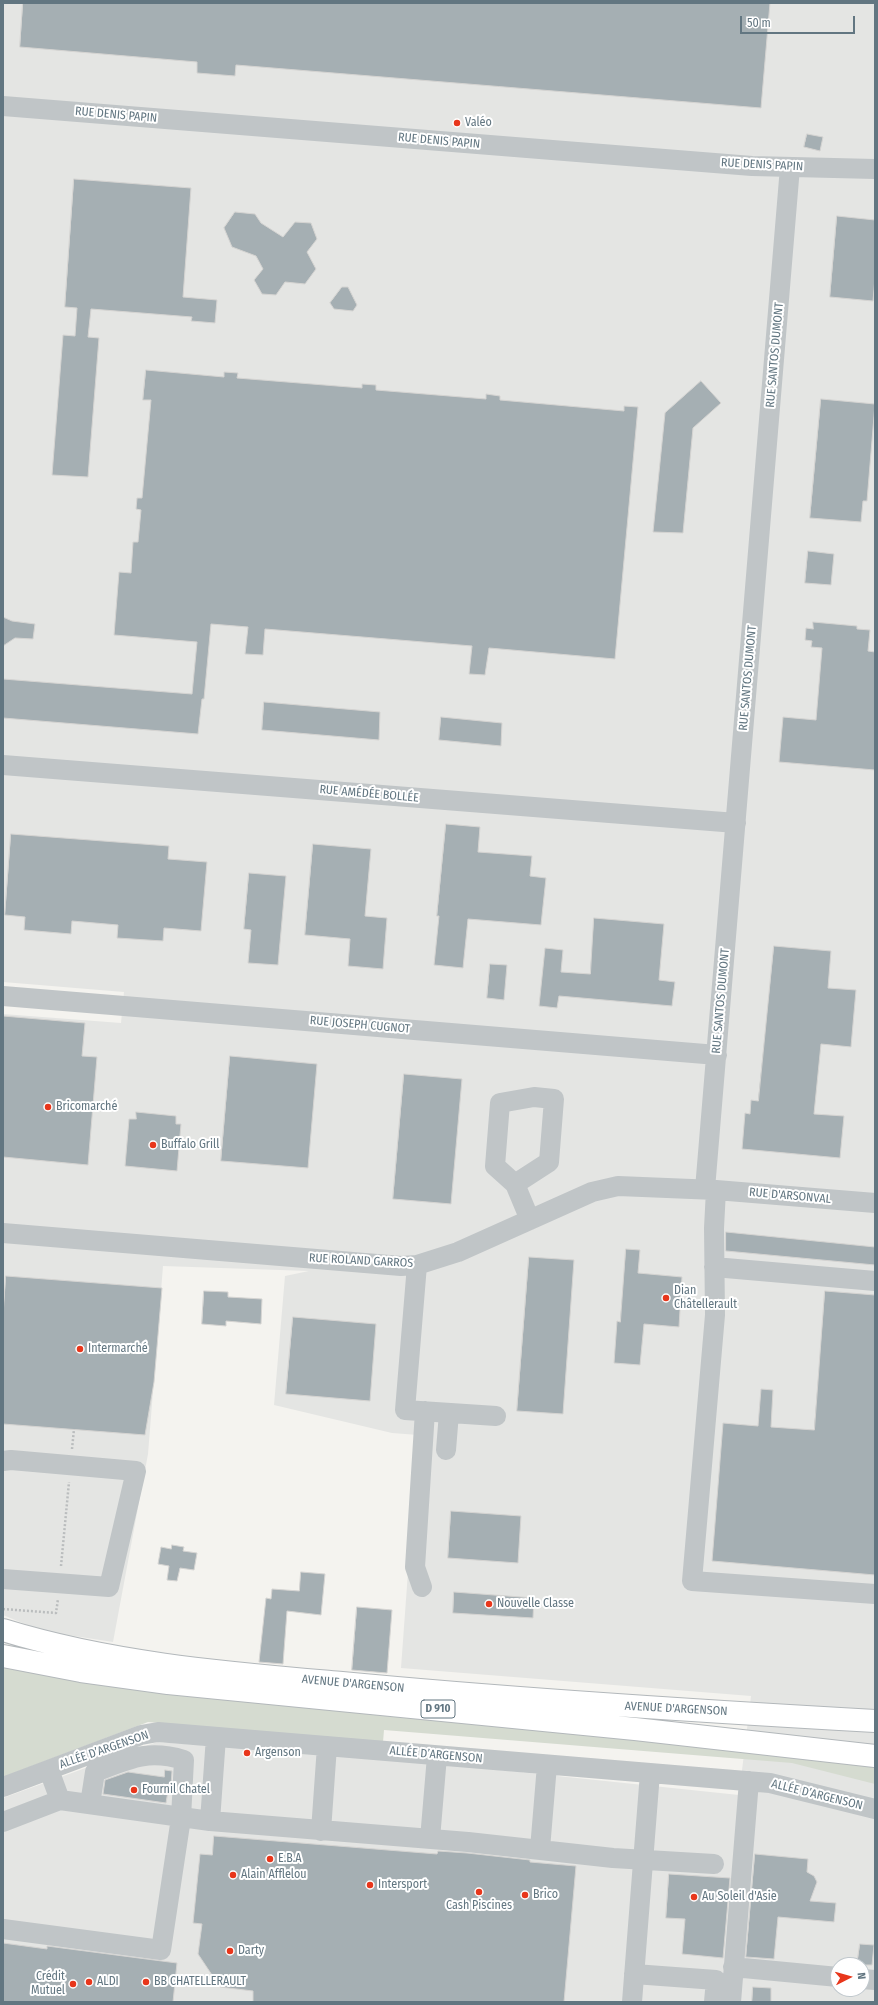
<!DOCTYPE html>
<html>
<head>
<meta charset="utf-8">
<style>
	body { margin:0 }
	#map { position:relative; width:878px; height:2005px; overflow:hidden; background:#f4f3ef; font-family:"Fira Sans Condensed",sans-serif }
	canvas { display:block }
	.frame { position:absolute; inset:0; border:4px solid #627681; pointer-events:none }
	.north { position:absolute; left:830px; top:1957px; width:40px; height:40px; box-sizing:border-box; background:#fff; border:1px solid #c0c8cd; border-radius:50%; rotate:84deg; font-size:11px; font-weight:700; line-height:16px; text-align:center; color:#627681 }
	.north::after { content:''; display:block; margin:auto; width:14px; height:18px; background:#e8361b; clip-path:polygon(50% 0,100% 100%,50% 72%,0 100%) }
	.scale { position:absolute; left:740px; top:16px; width:115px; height:18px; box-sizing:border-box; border:2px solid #627681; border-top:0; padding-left:5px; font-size:12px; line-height:14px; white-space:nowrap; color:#627681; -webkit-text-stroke:3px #fff; paint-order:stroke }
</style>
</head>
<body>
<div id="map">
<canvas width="878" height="2005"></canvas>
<div class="frame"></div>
<div class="north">N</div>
<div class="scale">50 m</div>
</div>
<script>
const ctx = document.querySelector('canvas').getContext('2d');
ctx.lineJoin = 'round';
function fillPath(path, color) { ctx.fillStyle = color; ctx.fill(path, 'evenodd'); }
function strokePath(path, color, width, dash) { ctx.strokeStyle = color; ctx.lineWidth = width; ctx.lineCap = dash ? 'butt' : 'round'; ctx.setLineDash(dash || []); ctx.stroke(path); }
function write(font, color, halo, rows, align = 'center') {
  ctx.font = font + ' "Fira Sans Condensed",sans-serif'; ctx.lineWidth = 4; ctx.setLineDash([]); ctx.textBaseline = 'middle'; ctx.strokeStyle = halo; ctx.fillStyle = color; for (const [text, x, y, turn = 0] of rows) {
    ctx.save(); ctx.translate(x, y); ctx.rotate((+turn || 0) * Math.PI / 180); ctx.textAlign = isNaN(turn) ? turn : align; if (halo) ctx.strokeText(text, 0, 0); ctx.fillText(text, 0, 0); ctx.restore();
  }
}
const built = new Path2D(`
	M3,3H875V2002H3V1798L157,1742L395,1759L739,1795L751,1696L401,1668L418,1435L392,1433L274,1405L285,1276L309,1271L163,1266L148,1454L113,1642L42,1631L3,1615V1014L121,1023L124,992L3,982ZM838,1965H862V1989H838Z`);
const green = new Path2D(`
	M3,1666L875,1764V1784L792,1763L384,1730L383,1742L148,1722L3,1777Z`);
const building = new Path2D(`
	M23,3H770L761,108L236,65L235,76L197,73V62L20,47Z
	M807,134L823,137L820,151L804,147Z
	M74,179L191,188L183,297L217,300L215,323L191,321L192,317L91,309L88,337L99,338L88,477L52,475L63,335L75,336L77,308L65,307Z
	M235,212L255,214L261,223L283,237L295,222L311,223L317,239L307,252L316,269L305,284L285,282L276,295L262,294L254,280L263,269L256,256L232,247L224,228Z
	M837,216L875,220V278L873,301L830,297Z
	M342,287H348L357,305L353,311L334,309L330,303Z
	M146,370L224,377V372L238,373L237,378L362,388V384L376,385V390L486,399V394L500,396V400L624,411V406L638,407L615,659L489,648L485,675L469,674L472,646L265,629L263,655L245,654L248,627L211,624L204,699H202L198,734L3,718V679L192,694L197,642L114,635L119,572L131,573L133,542H138L141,510L136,509L137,498H142L151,400H143Z
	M701,381L721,403L693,428L683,533L653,532L665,413Z
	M821,399L875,404L867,501H863L861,522L810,518Z
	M808,551L834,554L831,585L805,583Z
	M3,617L12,621L35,624L33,639L15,638L3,646Z
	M813,622L857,626V629L870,630L868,651L875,652V770L779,762L783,717L816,720L822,648L811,647L812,641L805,640L806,628L813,629Z
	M264,702L380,712L379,740L262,730Z
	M441,717L502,723L501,746L439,740Z
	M446,824L480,827L478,852L532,856L530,876L546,878L541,925L468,919L463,968L434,965L439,916H437Z
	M11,834L169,846L168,859L207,862L201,931L164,928L163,941L117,938L118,925L72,921L71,934L24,930L25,917L5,915Z
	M313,844L371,849L365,916L387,918L383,969L348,966L350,939L305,935Z
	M249,873L286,876L278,965L248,963L251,930L244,929Z
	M594,918L664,924L659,980L675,982L672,1006L559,996L557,1008L539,1006L545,948L563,950L561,972L590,974Z
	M774,946L831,951L828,988L856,990L851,1047L821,1044L814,1114L844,1116L840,1158L742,1149L745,1113L750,1114L751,1100L758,1101Z
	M490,964L507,965L504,1000L487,998Z
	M3,1016L85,1023L82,1056L97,1057L88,1165L3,1157Z
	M230,1056L317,1064L308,1168L221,1161Z
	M404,1074L462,1079L451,1204L393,1199Z
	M136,1112L176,1116V1124H181L177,1171L125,1166L129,1119H136Z
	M726,1232L875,1247V1265L726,1251Z
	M626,1249L640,1250L638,1273L682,1277L679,1327L644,1324L640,1365L614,1363L617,1321L620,1322Z
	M529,1257L574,1260L563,1414L517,1411Z
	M6,1276L162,1288L154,1382L145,1435L3,1424V1316Z
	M204,1291L228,1292V1297L262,1299L261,1324L226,1321V1326L202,1324Z
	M825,1291L875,1295V1575L712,1561L723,1423L758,1426L761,1389L773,1390L771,1427L814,1430Z
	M293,1317L376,1324L370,1401L286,1394Z
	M451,1511L521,1516L518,1563L448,1558Z
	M172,1545L184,1547L183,1551L197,1553L194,1570L180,1568L177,1581L167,1580L169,1566L158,1564L161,1547L171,1549Z
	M301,1572L325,1574L321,1615L287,1611L283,1664L259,1662L266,1598L271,1599L272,1589L299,1591Z
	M454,1592L534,1598L533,1618L453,1613Z
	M357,1607L392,1610L387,1673L352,1670Z
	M165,1770L172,1771L171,1785H169L166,1803L103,1794L105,1780L128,1772L164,1777Z
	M214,1836L437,1854L438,1851L467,1853L530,1860V1862L576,1866L564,2002H253V1991L220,1987L198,1954L202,1924L193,1923L200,1854L212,1855Z
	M755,1854L808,1859L807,1872L814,1876L817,1882L810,1901L836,1903L834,1922L778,1917L774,1959L746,1957Z
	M669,1874L730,1878L723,1958L682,1954L685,1919L666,1918Z
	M3,1943L47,1949V1946L177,1963L173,2002H3Z
	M860,1944L874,1945L872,1965H857Z
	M753,1987L771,1988V2002H752Z`);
const path = new Path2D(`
	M72,1449L74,1429
	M61,1566L69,1482
	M3,1609L56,1613L58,1599`);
const minor = new Path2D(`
	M3,106L752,166L875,169
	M3,765L736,823
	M3,996L717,1055
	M515,1184L549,1162L554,1099L534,1097L500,1103L495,1166L515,1184L530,1220
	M705,1189L790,167
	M716,1190L714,1228L715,1315L692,1581L875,1594
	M3,1233L401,1266L417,1265L458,1252L592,1192L618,1186L716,1190L875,1203
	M417,1265L405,1410L496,1416
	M714,1267L875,1281
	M446,1450L449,1413
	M3,1461L11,1460L136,1471L109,1587L3,1579
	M422,1587L415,1567L425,1411
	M49,1770L60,1800L210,1821L468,1842L613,1858L714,1864
	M3,1787L141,1735L158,1732L770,1783L875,1809
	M210,1821L216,1737
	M3,1822L60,1800
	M321,1831L327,1746
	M430,1839L437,1756
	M540,1849L547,1765
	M3,1929L161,1950L181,1818L184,1760C147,1749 129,1759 95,1772L90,1804
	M733,1967L838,1977
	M634,1974L716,1980L714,2002
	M862,1979L875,1980
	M632,2002L650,1773
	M731,2002L749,1781`);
const major = new Path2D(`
	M3,1630C113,1664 228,1673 342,1683C520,1700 697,1711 875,1721
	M3,1656L81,1671L168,1683L635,1729L875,1756`);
const markers = [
	[457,123,4,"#e8361b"],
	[48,1107,4,"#e8361b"],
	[153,1145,4,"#e8361b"],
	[666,1298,4,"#e8361b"],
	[80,1349,4,"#e8361b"],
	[489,1604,4,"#e8361b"],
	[247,1753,4,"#e8361b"],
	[134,1790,4,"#e8361b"],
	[270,1859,4,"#e8361b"],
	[233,1875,4,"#e8361b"],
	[370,1885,4,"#e8361b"],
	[479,1892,4,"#e8361b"],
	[525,1895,4,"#e8361b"],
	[694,1897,4,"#e8361b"],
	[230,1951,4,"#e8361b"],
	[89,1982,4,"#e8361b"],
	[146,1982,4,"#e8361b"],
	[73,1984,4,"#e8361b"]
];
const shields = [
	[438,1709,34]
];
const shieldNames = [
	["D 910",438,1709]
];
const streetNames = [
	["RUE DENIS PAPIN",116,115,5],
	["RUE DENIS PAPIN",439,141,5],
	["RUE DENIS PAPIN",762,165,3],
	["RUE SANTOS DUMONT",775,355,-85],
	["RUE SANTOS DUMONT",748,678,-85],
	["RUE AMÉDÉE BOLLÉE",369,794,5],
	["RUE SANTOS DUMONT",721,1001,-85],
	["RUE JOSEPH CUGNOT",360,1025,5],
	["RUE D'ARSONVAL",790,1196,5],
	["RUE ROLAND GARROS",361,1261,3],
	["AVENUE D'ARGENSON",353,1684,5],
	["AVENUE D'ARGENSON",676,1709,3],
	["ALLÉE D’ARGENSON",104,1750,-19],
	["ALLÉE D’ARGENSON",436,1755,5],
	["ALLÉE D’ARGENSON",817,1795,14]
];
const poiNames = [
	["Valéo",465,123],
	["Bricomarché",56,1107],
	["Buffalo Grill",161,1145],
	["Dian",674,1291],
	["Châtellerault",674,1305],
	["Intermarché",88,1349],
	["Nouvelle Classe",497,1604],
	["Argenson",255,1753],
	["Fournil Chatel",142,1790],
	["E.B.A",278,1859],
	["Alain Afflelou",241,1875],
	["Intersport",378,1885],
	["Brico",533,1895],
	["Au Soleil d'Asie",702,1897],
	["Cash Piscines",479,1906,"center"],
	["Darty",238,1951],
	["Crédit",65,1977,"right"],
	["Mutuel",65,1991,"right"],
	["ALDI",97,1982],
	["BB CHATELLERAULT",154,1982]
];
fillPath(built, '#e4e5e3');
fillPath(green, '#d5dbd0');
fillPath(building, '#a5afb3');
strokePath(building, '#d5d4d2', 1);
strokePath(major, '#b3b8bb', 24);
strokePath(path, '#babdbe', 2.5, [2, 2]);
strokePath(minor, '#c0c5c7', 20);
strokePath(major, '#fff', 22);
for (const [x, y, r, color] of markers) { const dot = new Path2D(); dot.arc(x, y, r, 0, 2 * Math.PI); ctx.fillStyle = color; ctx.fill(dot); strokePath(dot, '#fff', 1.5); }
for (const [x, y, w] of shields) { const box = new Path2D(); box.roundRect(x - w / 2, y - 9, w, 18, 3); ctx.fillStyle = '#fff'; ctx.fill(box); strokePath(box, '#627681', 1); }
write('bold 11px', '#627681', null, shieldNames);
write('12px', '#627681', '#fff', streetNames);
write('12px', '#627681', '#fff', poiNames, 'left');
</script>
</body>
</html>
